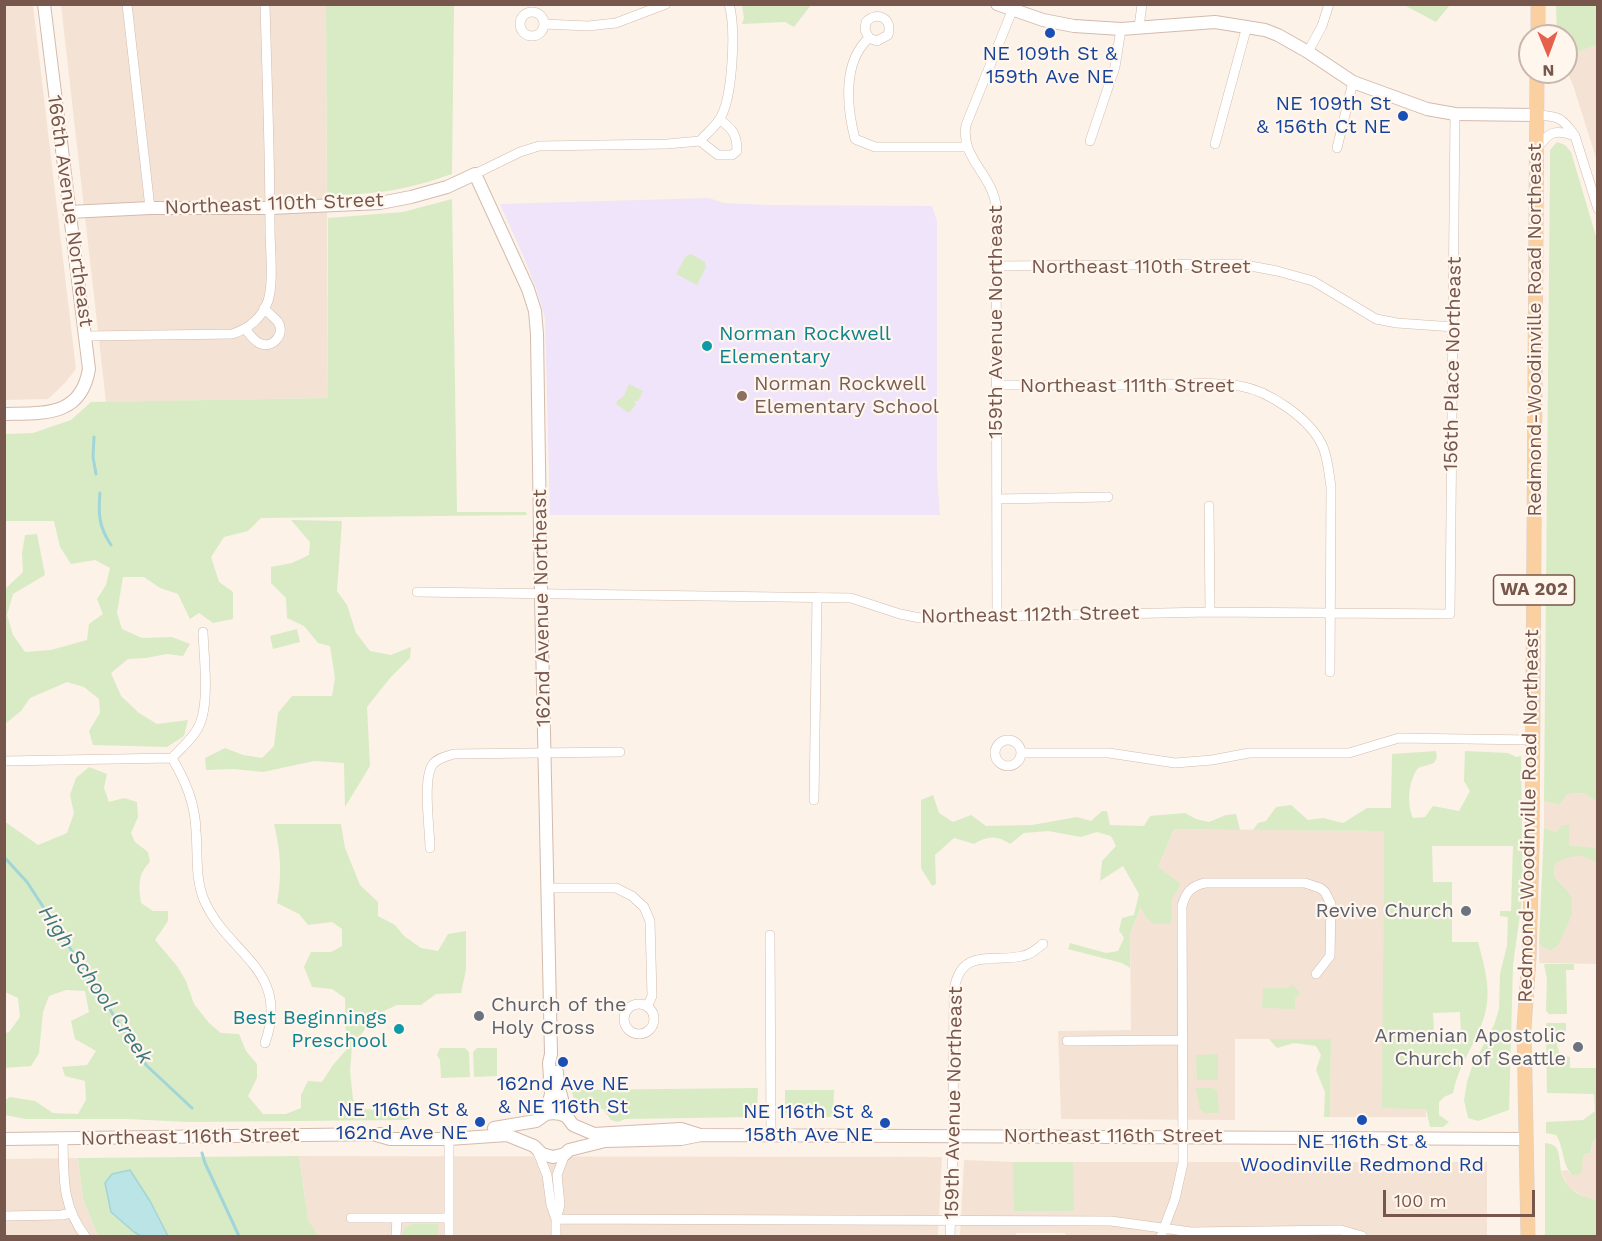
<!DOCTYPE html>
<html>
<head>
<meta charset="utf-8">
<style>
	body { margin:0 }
	#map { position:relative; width:1602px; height:1241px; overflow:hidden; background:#fcf2e7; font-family:"Work Sans",sans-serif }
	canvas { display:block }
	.frame { position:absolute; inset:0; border:6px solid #77564b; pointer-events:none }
	.north { position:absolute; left:1518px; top:24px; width:60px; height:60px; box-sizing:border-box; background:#fff6ee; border:2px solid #c9b6ad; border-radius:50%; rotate:179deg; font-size:16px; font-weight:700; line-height:24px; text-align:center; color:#77564b }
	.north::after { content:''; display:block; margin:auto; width:21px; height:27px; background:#e6604c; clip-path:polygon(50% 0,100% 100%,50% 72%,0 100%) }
	.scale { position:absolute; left:1383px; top:1190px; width:152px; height:27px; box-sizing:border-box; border:3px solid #77564b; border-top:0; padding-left:8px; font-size:18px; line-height:21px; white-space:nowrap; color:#77564b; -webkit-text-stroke:4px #fff6ee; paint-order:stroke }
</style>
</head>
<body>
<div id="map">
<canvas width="1602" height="1241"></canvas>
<div class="frame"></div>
<div class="north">N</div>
<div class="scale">100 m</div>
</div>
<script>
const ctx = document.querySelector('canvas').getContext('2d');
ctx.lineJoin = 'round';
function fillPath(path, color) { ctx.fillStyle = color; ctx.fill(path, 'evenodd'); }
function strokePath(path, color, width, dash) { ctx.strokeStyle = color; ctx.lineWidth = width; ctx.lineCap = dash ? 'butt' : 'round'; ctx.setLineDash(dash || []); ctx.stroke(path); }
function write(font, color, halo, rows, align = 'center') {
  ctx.font = font + ' "Work Sans",sans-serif'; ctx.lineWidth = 4.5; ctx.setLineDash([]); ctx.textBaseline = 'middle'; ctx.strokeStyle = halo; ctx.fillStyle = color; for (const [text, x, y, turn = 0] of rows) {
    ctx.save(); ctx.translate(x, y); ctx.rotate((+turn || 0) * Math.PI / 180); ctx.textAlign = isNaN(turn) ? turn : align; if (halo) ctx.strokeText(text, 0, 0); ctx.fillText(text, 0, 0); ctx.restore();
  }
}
const residential = new Path2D(`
	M4,5H33L76,369L65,383L48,399L5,400Z
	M61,5H326L328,398L106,402Z
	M1597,45V161L1573,85L1566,70V53H1571Z
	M1584,793L1597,802V848L1569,845L1557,832L1544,828V801L1559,805L1566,794Z
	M1174,829L1384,831L1383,1039L1428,1040L1426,1117H1330L1331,1039H1235V1120L1061,1119L1058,1031L1131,1030L1130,934Z
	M1580,855L1593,859L1598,863L1597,964L1539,963V944L1550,951L1558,946L1563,933L1561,884L1554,876L1555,864L1564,857Z
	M1597,1135V1200L1588,1199L1568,1187L1561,1171L1567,1170L1572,1175L1581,1162L1583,1155L1591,1153L1592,1144Z
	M299,1156L942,1157L938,1236H318L308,1219Z
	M78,1158L83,1199L98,1236H5L4,1159Z
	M964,1160L1013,1162H1487V1236H1066L1065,1233H1016V1236H960Z`);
const education = new Path2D(`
	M709,198L723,203L766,205L932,206L937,221V474L940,515H550L545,318L536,288L525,260L500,204Z`);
const green = new Path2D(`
	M326,5H454L452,174C406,190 375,195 327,195Z
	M742,5V4L811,5L794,27L785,22L742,24L744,18Z
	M1404,5H1450L1436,22Z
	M1556,5H1597V45L1571,54L1566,53V36H1557Z
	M1557,142L1565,145L1571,152L1598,243L1597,802L1584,793L1567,794L1559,805L1544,801L1550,167V150Z
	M452,199L457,512H526L527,515L261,518L248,531L224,537L211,557L219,582L233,592V619L213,623L199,613L190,619L178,594L160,588L144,577H123L117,613L122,629L142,638L172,637L190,644L183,656L167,654L146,658L128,659L111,673L121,696L139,713L157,724L188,720L184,736L167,747L93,745L89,731L100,713L99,699L84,687L67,682L30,698L21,711L5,724V589L23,572L22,553L25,535L37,534L45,575L13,594L7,615L13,635L25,652L51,650L87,640L89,624L103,614L97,599L106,585L110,568L95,560L71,564L60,547L54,521H5V434L33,433L71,420L91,402L328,398V218L403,212Z
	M691,254L705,262L706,267L697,285L676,274L686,256Z
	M629,384L643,391L638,401H634L636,404L629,413L616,404L617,401L624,396Z
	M291,520L342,521L337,591L347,605L356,633L370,651L391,655L411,647L410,658L390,678L367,707L370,766L345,807L344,763L314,761L263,772L233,769L206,770L205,758L225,748L243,755L262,758L274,746L278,713L292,696H332L335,678L330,646L318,643L304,626L287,618L286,598L271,583V567L292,563L309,555L310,542Z
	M297,629L300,642L273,649L270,636Z
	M1436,751L1437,757L1434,763L1418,768C1409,781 1406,802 1413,818L1425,817L1433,806L1459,811L1470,791L1464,781L1465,751L1508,753L1516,757L1521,756L1523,893L1513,965L1509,1110L1478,1121L1468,1118L1464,1100L1467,1082L1472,1067L1494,1025L1499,1009L1500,974L1507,945L1508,917L1500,916V911H1511L1513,846H1432L1433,882H1452V942H1478C1487,976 1494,999 1478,1033C1469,1053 1457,1071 1453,1093L1444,1097L1439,1102V1115L1449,1122L1443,1127H1430L1426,1109L1382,1108L1384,831L1253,830L1258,823L1266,821L1276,807L1291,805L1308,820L1323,818L1343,823L1367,808H1391L1392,754ZM1460,1012L1461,1032H1434L1433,1013Z
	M89,767L107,774L104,788L109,802L124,798L137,802L138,817L131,833L135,842L148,852L150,862C137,875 139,886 141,903L153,911H168V921L155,940L177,966L186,981L194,1004L209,1023L221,1033L239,1034L246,1051L257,1064V1078L248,1096L263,1114H286L301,1108V1095L308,1081L322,1082L333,1065L346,1050L345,998L332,989L312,987L304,967L311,952H331L342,946V929L332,922L308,925L299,914L277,903C282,874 281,853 274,824H341L345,848L360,885L378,902V916L395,925L404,936L421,948L438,951L448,934L466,931V970L461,993L436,994L421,1005H397L375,1015L352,1047L350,1070L353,1100L359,1102L364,1109C381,1112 399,1105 416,1112L413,1117L405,1120L188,1122L127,1119H26L5,1115V1100L10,1097L35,1101L53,1113L78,1114L86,1100L85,1081L65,1076L62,1067L87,1065L96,1051L75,1039L71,1021L89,1012L85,991L66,990L49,996L43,1012L39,1053L31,1066L5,1068V1033L9,1032L20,1017L18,998L5,992L4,821L38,845L67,833L74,813L70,795L76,778Z
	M933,795L939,813L953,822L971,815L986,826L1032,825L1077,817L1091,821L1102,811H1107L1110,825L1144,826L1150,816L1185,813L1196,819L1209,822L1226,815L1236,814L1240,830L1174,829L1158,867L1181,884L1172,899L1171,924H1153L1145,916L1141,907L1130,934V968L1122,963L1068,949L1070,943L1106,953L1118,951L1124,938L1119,930L1122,918L1134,915L1139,894L1123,866L1100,881L1102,861L1116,846L1111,836L1097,832L1081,837L1048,831L1024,833L1010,844C997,835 987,836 974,844L954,838L935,855L936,884L932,886L921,868V800Z
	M1562,825H1569V845L1597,848V863C1584,852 1568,855 1555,864L1554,876L1571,896L1572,914L1558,946L1550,951L1539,944L1544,828L1557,832Z
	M1544,964H1574V970H1566L1567,1014H1549L1546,1011L1547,979Z
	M1293,985L1300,993L1295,998V1009L1262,1008L1263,988H1287Z
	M1546,1023H1566V1033H1561L1557,1045L1560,1055L1570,1057V1068H1597V1135L1592,1144L1591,1153L1583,1155L1582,1172L1577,1175H1572C1562,1164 1564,1147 1556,1135L1546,1133V1122L1583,1120L1595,1111L1594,1094L1547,1093Z
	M1269,1039H1331L1330,1117H1324L1325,1092L1316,1070L1321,1055L1316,1046L1294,1043L1277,1048Z
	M440,1048H465L469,1052L470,1077L441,1078L440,1060L437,1055Z
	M477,1048H497V1076L474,1077L473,1052Z
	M1218,1054V1080H1197L1196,1055Z
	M758,1088L757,1112L754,1117L625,1119L618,1122L611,1120L603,1109L577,1108L571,1090Z
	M1196,1088H1212L1217,1090L1219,1113H1204L1200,1109Z
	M785,1090H834L833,1117H790L785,1112Z
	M1545,1143C1550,1144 1554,1144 1557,1149C1561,1157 1559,1169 1563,1177C1568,1191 1584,1198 1597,1200V1236H1545Z
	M299,1156L308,1219L318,1236H168L150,1201L130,1170L111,1212L141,1236H98L83,1199L78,1158Z
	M1013,1162H1073L1074,1211H1014Z
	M412,1224H438V1236H402L405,1227Z`);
const water = new Path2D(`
	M130,1170L150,1201L168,1236H141L134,1232L111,1212L105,1183L112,1174Z`);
const stream = new Path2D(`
	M94,437L93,457L96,474
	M100,493C98,514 99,527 111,545
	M4,857L27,882L146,1065L192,1108
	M202,1153L205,1163L239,1236`);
const street = new Path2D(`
	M127,4L150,208
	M520 24a12 12 0 1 1 24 0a12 12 0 1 1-24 0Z
	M544,24L588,26L616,23L666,4
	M1139,27L1142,4
	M869,38L865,30L866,22C878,10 893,19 888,35L877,41L869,38C842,62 847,108 855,139L875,147H966
	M1308,52L1322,26L1329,4
	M1536,115C1558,116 1562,117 1575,136L1598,209
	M700,141C706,134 714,128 719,120C733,100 736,28 729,4
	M700,141L718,155H732L737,151C737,135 733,129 720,120
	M1090,141L1115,67L1121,29
	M1215,144L1247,26
	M1337,148L1353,82
	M1537,149C1549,131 1555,129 1575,136
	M475,174L520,152L539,146L667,144L700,141
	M996,266L1240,264L1277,271L1313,281L1376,319L1397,323L1454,327
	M245,329C249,333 253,340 259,343C272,350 286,334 278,322C274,317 268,313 264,308
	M87,336L232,334C248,329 262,318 268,301C274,281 270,250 270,228C270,154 267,79 265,4
	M997,385C1044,385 1092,385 1139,385C1172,385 1207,381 1240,386C1269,391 1311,419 1323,447C1328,459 1329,474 1331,487L1330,672
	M997,499L1108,497
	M1209,506L1210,612
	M417,592L851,598L900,614L920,618L1210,612L1450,614L1455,114
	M997,615L996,205C991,173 960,157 966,125L1012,11
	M995 753a13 13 0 1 1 26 0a13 13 0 1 1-26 0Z
	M1021,753H1109L1175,763L1212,760L1249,753H1349L1399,738L1532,740
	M172,758C186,782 195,803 196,831C198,855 195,878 204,900C228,955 291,969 265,1043
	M172,758C182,747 196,736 201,721C209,697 204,658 203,632
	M4,761L172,758
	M814,800L817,597
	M430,848C430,830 422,778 433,764C438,758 447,756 454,754L620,752
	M547,888H616L632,896L644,907L650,921L652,996L647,1007
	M770,935L771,1135
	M624 1019a15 15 0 1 1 30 0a15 15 0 1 1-30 0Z
	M1067,1041L1183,1040
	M449,1132V1236
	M63,1138C64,1176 61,1204 85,1236
	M537,1150L547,1175L551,1205L556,1219
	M4,1216L62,1215L71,1213
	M351,1218H449
	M556,1219L1111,1221L1191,1232L1341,1230L1362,1236
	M396,1236L397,1218
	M556,1236V1219L560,1205L557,1175L565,1154
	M950,1236L953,1149L954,990C961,947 992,963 1022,956C1031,955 1036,949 1043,944
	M1161,1236L1175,1199L1183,1163L1182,906C1186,892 1191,886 1205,883H1305L1320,888L1325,892L1331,904L1330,956L1316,974`);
const secondary = new Path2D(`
	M997,4L1043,20L1074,26L1121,29L1215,22L1265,30L1278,35L1308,52L1353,82L1427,109L1455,114L1536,115
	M69,212L150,208H270L380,203L411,197L447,187L475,174L528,289L535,311L537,334L541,595L551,1054L549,1063L551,1094L546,1114
	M4,414C44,413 81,417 89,369L44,4
	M557,1072L558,1085L567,1117
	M494,1128L536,1121L546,1114L553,1113L561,1114L567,1117L573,1125L594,1134L681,1129L700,1135
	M376,1135L390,1139H449L507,1135L534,1146L542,1154L553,1157L565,1154L569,1150L605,1141L681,1139L701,1135L1525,1139
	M4,1139L384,1134`);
const primary = new Path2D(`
	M1538,36V4
	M1528,1236L1524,1028L1529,958L1532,847L1537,72`);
const markers = [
	[1050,33,6,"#1a4fb4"],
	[1403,116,6,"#1a4fb4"],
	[707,346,6,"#0f9aa8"],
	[742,396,6,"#8d6e63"],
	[1466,911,6,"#6b7280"],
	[479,1016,6,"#6b7280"],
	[399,1029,6,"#0f9aa8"],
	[1578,1047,6,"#6b7280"],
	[563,1062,6,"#1a4fb4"],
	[1362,1120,6,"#1a4fb4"],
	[480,1122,6,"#1a4fb4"],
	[885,1123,6,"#1a4fb4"]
];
const shields = [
	[1534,590,81]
];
const shieldNames = [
	["WA 202",1534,590]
];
const transitNames = [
	["NE 109th St &",1050,54],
	["159th Ave NE",1050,77],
	["NE 109th St",1391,104,"right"],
	["& 156th Ct NE",1391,127,"right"],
	["162nd Ave NE",563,1084],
	["& NE 116th St",563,1107],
	["NE 116th St &",468,1110,"right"],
	["162nd Ave NE",468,1133,"right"],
	["NE 116th St &",873,1112,"right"],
	["158th Ave NE",873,1135,"right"],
	["NE 116th St &",1362,1142],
	["Woodinville Redmond Rd",1362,1165]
];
const streetNames = [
	["Northeast 110th Street",274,204,-2],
	["166th Avenue Northeast",70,211,82],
	["Northeast 110th Street",1141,267],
	["159th Avenue Northeast",996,322,-90],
	["Redmond-Woodinville Road Northeast",1535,330,-90],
	["156th Place Northeast",1453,364,-89],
	["Northeast 111th Street",1127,386],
	["162nd Avenue Northeast",542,608,-91],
	["Northeast 112th Street",1030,615,-1],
	["Redmond-Woodinville Road Northeast",1529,816,-89],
	["159th Avenue Northeast",954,1103,-89],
	["Northeast 116th Street",1113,1136],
	["Northeast 116th Street",190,1137,-1]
];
const cultureNames = [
	["Norman Rockwell",719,334],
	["Elementary",719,357],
	["Best Beginnings",387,1018,"right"],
	["Preschool",387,1041,"right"]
];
const educationNames = [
	["Norman Rockwell",754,384],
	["Elementary School",754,407]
];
const worshipNames = [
	["Revive Church",1454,911],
	["Church of the",491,1005,"left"],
	["Holy Cross",491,1028,"left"],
	["Armenian Apostolic",1566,1036],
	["Church of Seattle",1566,1059]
];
const waterNames = [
	["High School Creek",95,985,56]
];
fillPath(residential, '#f4e3d5');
fillPath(education, '#efe4f9');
fillPath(green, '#d8ebc5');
fillPath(water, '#bbe4e7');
strokePath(water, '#a1d5d8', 1.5);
strokePath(stream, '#a1d5d8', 3);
strokePath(street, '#d1bbaf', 10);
strokePath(secondary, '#d4baad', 14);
strokePath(primary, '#d9d0cd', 15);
strokePath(street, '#fff', 9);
strokePath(secondary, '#fff', 12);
strokePath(primary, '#fbd0a0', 14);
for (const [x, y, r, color] of markers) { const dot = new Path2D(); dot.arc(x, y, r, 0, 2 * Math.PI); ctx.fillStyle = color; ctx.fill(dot); strokePath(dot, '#fff6ee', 2); }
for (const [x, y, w] of shields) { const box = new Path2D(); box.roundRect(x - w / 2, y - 15, w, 30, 4.5); ctx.fillStyle = '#fff6ee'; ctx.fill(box); strokePath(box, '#77564b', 1.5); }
write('bold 18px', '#77564b', null, shieldNames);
write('20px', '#164399', '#fff6ee', transitNames);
write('20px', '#77564b', '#fff6ee', streetNames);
write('20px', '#0d838f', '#fff6ee', cultureNames, 'left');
write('20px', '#785e54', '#fff6ee', educationNames, 'left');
write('20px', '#5b616d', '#fff6ee', worshipNames, 'right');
write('italic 21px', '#3e787c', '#fff6ee', waterNames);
</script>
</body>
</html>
